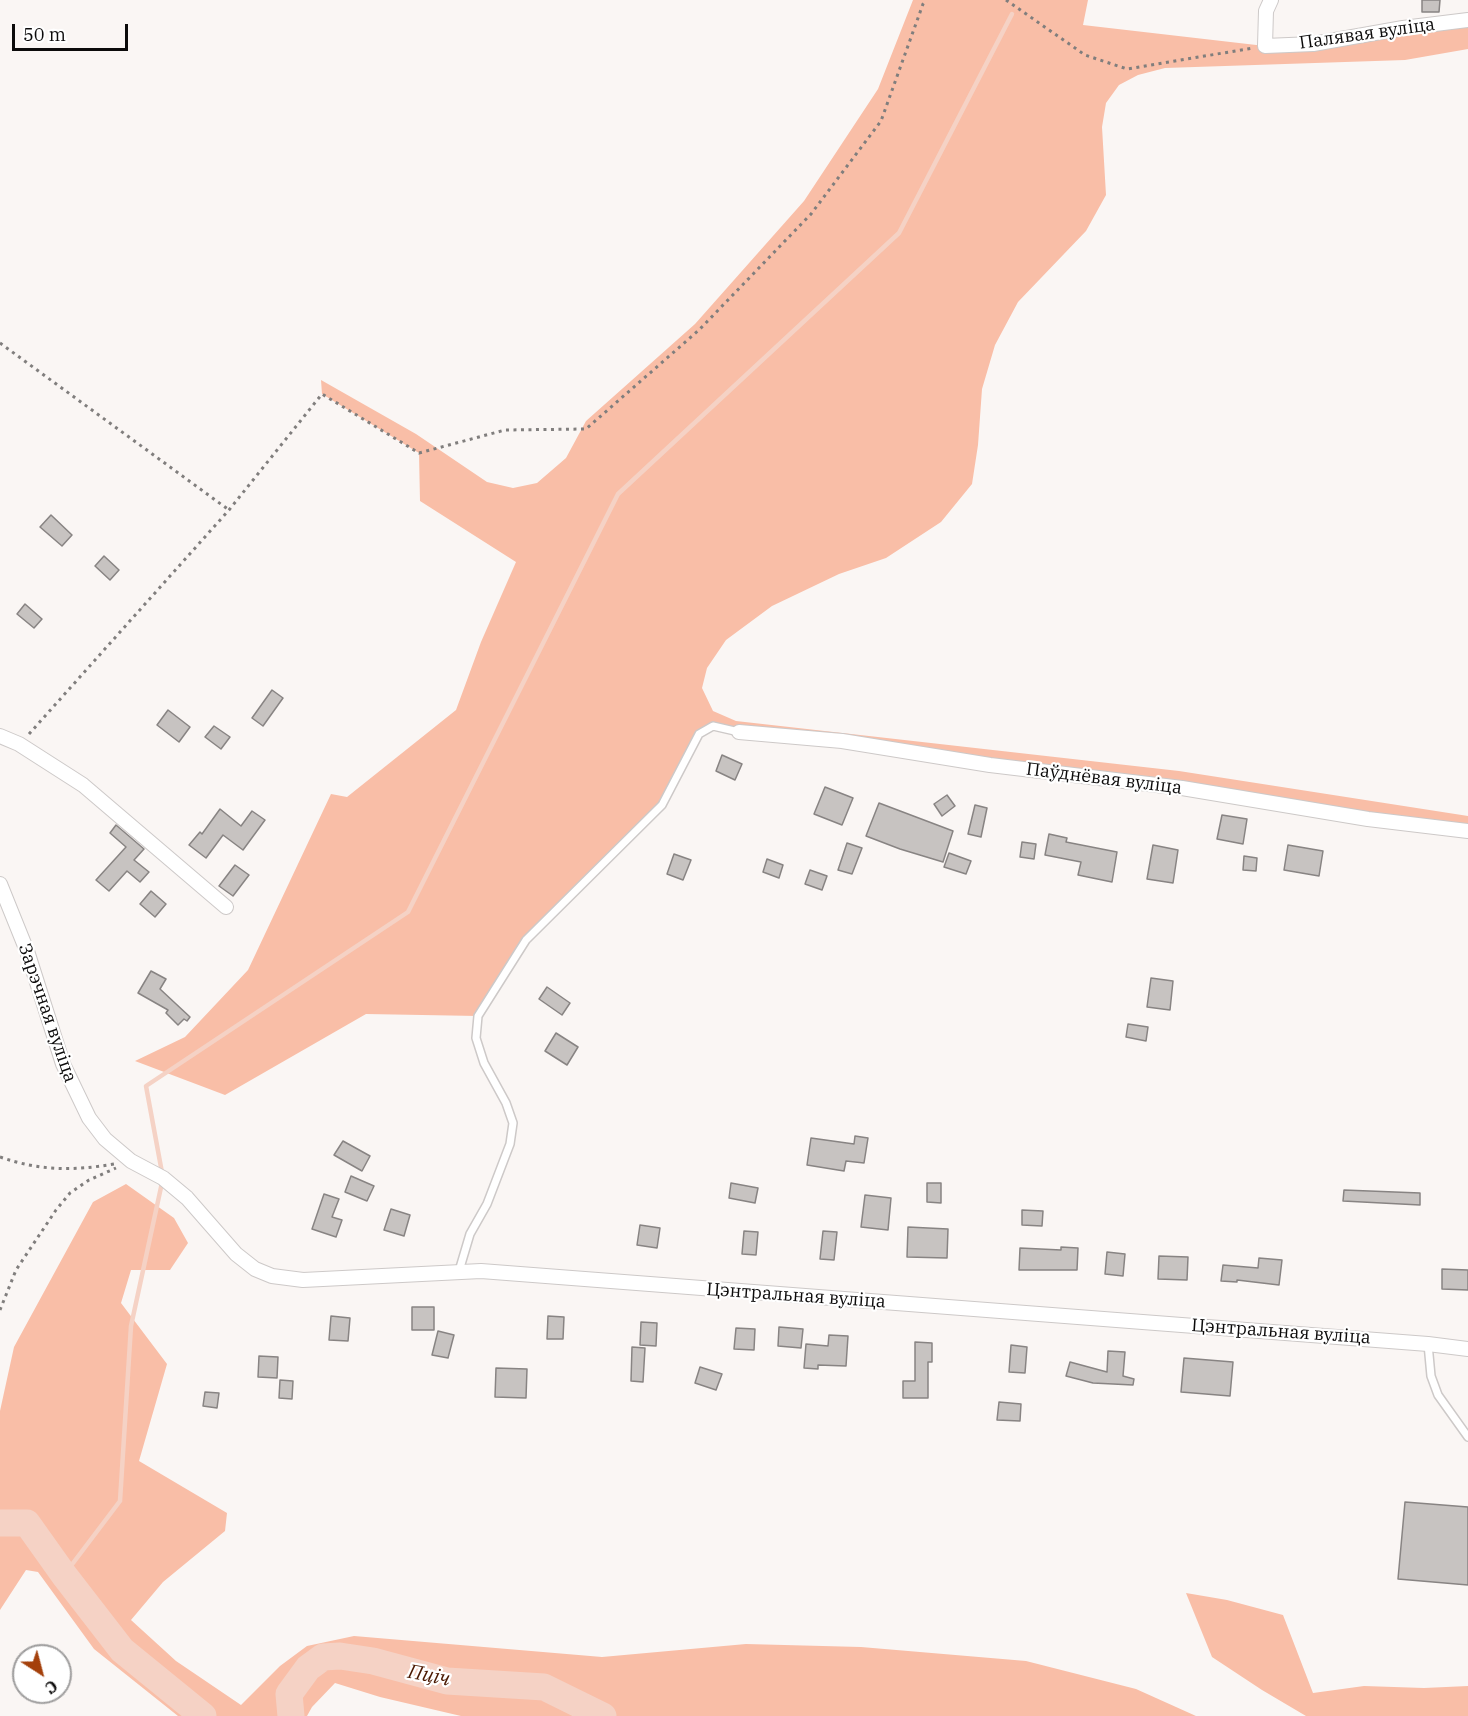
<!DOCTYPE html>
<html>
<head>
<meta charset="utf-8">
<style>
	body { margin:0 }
	#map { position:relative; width:1468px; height:1716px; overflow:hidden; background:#faf6f4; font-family:"IBM Plex Serif",serif }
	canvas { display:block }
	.north { position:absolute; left:12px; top:1644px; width:60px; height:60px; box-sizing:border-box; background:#fff; border:2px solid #9e9d9d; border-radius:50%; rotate:144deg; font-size:16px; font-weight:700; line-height:24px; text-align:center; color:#0c0b0b }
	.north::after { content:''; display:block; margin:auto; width:21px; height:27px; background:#a4400b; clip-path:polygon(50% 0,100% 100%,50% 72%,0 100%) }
	.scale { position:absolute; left:12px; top:24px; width:116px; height:27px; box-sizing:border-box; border:3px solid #0c0b0b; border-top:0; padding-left:8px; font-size:18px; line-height:21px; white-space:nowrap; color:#0c0b0b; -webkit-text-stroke:4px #fff; paint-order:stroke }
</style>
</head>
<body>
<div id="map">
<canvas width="1468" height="1716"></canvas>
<div class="north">С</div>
<div class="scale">50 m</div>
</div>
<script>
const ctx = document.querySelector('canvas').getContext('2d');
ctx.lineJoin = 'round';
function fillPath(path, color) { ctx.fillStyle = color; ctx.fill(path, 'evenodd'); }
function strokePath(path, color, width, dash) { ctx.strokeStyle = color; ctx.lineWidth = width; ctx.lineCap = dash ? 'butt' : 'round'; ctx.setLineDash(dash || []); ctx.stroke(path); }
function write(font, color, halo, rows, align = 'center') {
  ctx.font = font + ' "IBM Plex Serif",serif'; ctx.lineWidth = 4.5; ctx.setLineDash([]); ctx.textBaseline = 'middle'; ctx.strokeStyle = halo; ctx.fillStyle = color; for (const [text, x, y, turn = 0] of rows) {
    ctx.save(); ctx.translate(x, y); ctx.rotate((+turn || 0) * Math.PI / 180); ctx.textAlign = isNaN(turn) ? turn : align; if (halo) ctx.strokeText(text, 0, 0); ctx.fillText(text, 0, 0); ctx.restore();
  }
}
const green = new Path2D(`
	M913,0H1088L1083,25L1265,46L1468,20V49L1405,60L1165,68L1138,75L1119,85L1106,103L1102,127L1106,195L1086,231L1018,302L995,345L982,389L978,445L972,484L941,522L886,558L839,574L772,606L726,640L707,668L702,688L713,711L736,721L1179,771L1468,816V831L740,728L713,726L699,734L662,805L526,940L478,1016L366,1014L225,1095L135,1061L185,1037L248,970L331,794L347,797L456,710L481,642L516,562L420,501L419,453L322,394L321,380L416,434L487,482L513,488L537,483L566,458L586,421L695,324L804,201L878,89Z
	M126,1184L174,1218L188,1243L170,1270H131L121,1303L167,1364L139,1461L227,1513L225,1531L163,1582L131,1620L176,1661L241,1705L280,1666L307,1646L354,1636L602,1657L746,1644L861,1647L1026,1661L1136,1689L1196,1716H461L380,1697L335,1683L312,1707L307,1716H178L94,1649L38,1572L26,1570L0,1610V1411L14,1347L93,1202Z
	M1186,1593L1227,1600L1283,1615L1313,1693L1364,1686L1424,1688L1468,1686V1716H1306L1262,1690L1212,1657Z`);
const stream = new Path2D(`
	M64,1575L120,1501L131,1326L163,1178L146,1086L408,912L618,494L899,233L1012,14`);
const river = new Path2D(`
	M0,1523H27L64,1575L122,1650L203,1716
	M291,1716L289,1694L308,1668L323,1657L340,1656L373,1661L447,1681L544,1687L603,1716`);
const building = new Path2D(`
	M1422,0H1440L1439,12H1422Z
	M51,515L72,535L62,546L40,527Z
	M104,556L119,570L110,580L95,566Z
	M25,604L42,619L34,628L17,614Z
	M272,690L283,698L263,726L252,718Z
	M168,710L190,727L179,742L157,725Z
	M214,726L230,737L221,749L205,737Z
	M722,755L742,764L735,780L716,771Z
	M825,787L853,798L842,825L814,814Z
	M947,795L955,806L942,816L934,804Z
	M879,803L953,831L943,862L900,849L866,836Z
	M975,805L987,808L981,837L968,834Z
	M220,809L241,826L252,811L265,820L243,850L223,835L206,858L189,845L200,832L202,834Z
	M1222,815L1247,819L1243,844L1217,839Z
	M116,825L144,849L134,860L149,872L140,882L127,871L109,891L96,880L126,847L110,833Z
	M1049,834L1067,838L1066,842L1117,852L1112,882L1078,875L1081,862L1045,855Z
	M1022,842L1036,844L1034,859L1020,857Z
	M847,843L862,848L852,874L838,870Z
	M1153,845L1178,850L1173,883L1147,879Z
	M1288,845L1323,851L1319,876L1284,870Z
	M949,853L971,861L966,874L944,867Z
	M674,854L691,860L683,880L667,874Z
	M1244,856L1257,858L1256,871L1243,870Z
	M767,859L783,865L779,878L763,872Z
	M235,865L249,875L233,896L219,886Z
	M810,870L827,876L822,890L805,884Z
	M151,891L166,904L155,917L140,904Z
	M151,971L166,979L160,989L190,1017L187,1021L184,1019L178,1025L166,1013L168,1010L138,993Z
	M1151,978L1173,981L1170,1010L1147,1007Z
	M547,987L570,1003L562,1015L539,999Z
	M1128,1024L1148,1027L1146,1041L1126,1037Z
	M556,1033L578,1047L567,1065L545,1051Z
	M855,1136L868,1138L864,1163L846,1161L844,1171L807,1165L811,1138L854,1144Z
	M343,1141L370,1156L362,1171L334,1155Z
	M351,1176L374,1186L367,1201L345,1192Z
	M731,1183L758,1188L755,1203L729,1198Z
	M927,1183H941V1203L927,1202Z
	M1344,1190L1420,1193V1205L1343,1201Z
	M324,1194L339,1199L332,1217L342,1220L336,1237L312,1229Z
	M865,1195L891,1198L888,1230L861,1227Z
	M391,1209L410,1215L404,1236L384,1230Z
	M1022,1210L1043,1211L1042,1226L1022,1225Z
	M640,1225L660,1228L657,1248L637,1245Z
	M908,1227L948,1229L947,1258L907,1257Z
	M744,1231L758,1232L756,1255L742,1254Z
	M823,1231L837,1232L834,1260L820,1259Z
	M1061,1247L1078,1248L1077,1270H1019L1020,1248L1061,1250Z
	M1107,1252L1125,1254L1123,1276L1105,1274Z
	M1159,1256L1188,1257L1187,1280L1158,1279Z
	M1259,1258L1282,1260L1279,1285L1237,1280V1282L1221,1281L1223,1265L1258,1268Z
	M1442,1269L1468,1270V1290L1442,1289Z
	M412,1307H434V1330H412Z
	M331,1316L350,1318L348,1341L329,1340Z
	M548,1316L564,1317L563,1339H547Z
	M641,1322L657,1323L656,1346L640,1345Z
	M779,1327L803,1329L801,1348L778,1346Z
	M736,1328L755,1329L754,1350L734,1349Z
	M438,1331L454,1335L448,1358L432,1355Z
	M829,1335L848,1336L846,1366L818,1365V1369L804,1368L806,1344L828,1346Z
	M915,1342L932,1343V1362H928V1398H903V1381H915Z
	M1011,1345L1027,1347L1025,1373L1009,1372Z
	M632,1347L645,1348L643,1382L631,1381Z
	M1108,1351L1125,1352L1123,1376L1134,1379L1133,1385L1093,1383L1066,1376L1070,1362L1107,1372Z
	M259,1356L278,1357L277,1378L258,1377Z
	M1184,1358L1233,1362L1230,1396L1181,1392Z
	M700,1367L722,1374L716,1390L695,1383Z
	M496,1368L527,1369L526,1398L495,1397Z
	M280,1380L293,1381L292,1399L279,1398Z
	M205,1392L219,1393L217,1408L203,1406Z
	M999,1402L1021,1404L1020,1421L997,1420Z
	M1405,1502L1468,1507V1585L1398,1579Z`);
const path = new Path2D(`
	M1006,0L1085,55L1127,69L1253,48
	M0,343L229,510
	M29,734L229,510L322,394L419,453L505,430L586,429L699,330L811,214L881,121L923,4L926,0
	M0,1157C41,1171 72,1171 114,1164
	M0,1310L16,1270L56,1210L70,1193L89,1180L116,1168`);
const service = new Path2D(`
	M459,1271L470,1234L487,1204L510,1144L513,1123L506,1103L484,1063L476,1038L478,1016L526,940L662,805L699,734L713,726L739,732
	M1428,1344L1431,1376L1438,1395L1468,1437`);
const minor = new Path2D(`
	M1271,0L1266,11L1265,46L1313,44L1403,28L1468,20
	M739,732L842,741L990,765L1182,788L1368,819L1468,831
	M0,736L19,744L83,785L226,907
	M0,884L27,951L63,1064L89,1118L105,1139L131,1161L163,1178L187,1198L236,1254L255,1269L272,1276L303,1280L481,1271L1428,1344L1468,1349`);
const streetNames = [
	["Палявая вуліца",1367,34,-8],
	["Паўднёвая вуліца",1104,779,7],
	["Зарэчная вуліца",47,1013,71],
	["Цэнтральная вуліца",796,1296,4],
	["Цэнтральная вуліца",1281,1332,4]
];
const waterNames = [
	["Пціч",429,1676,11]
];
fillPath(green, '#f9bea7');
strokePath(stream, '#f5d2c5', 4.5);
strokePath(river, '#f5d2c5', 27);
fillPath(building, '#c7c3c1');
strokePath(building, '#888483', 1.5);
strokePath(service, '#cdc9c8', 10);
strokePath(minor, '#cdc9c8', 16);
strokePath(path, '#807e7d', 3, [3, 4.5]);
strokePath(service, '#fff', 7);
strokePath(minor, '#fff', 14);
write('18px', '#0c0b0b', '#fff', streetNames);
write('italic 20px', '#4a1801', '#fff', waterNames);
</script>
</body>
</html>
